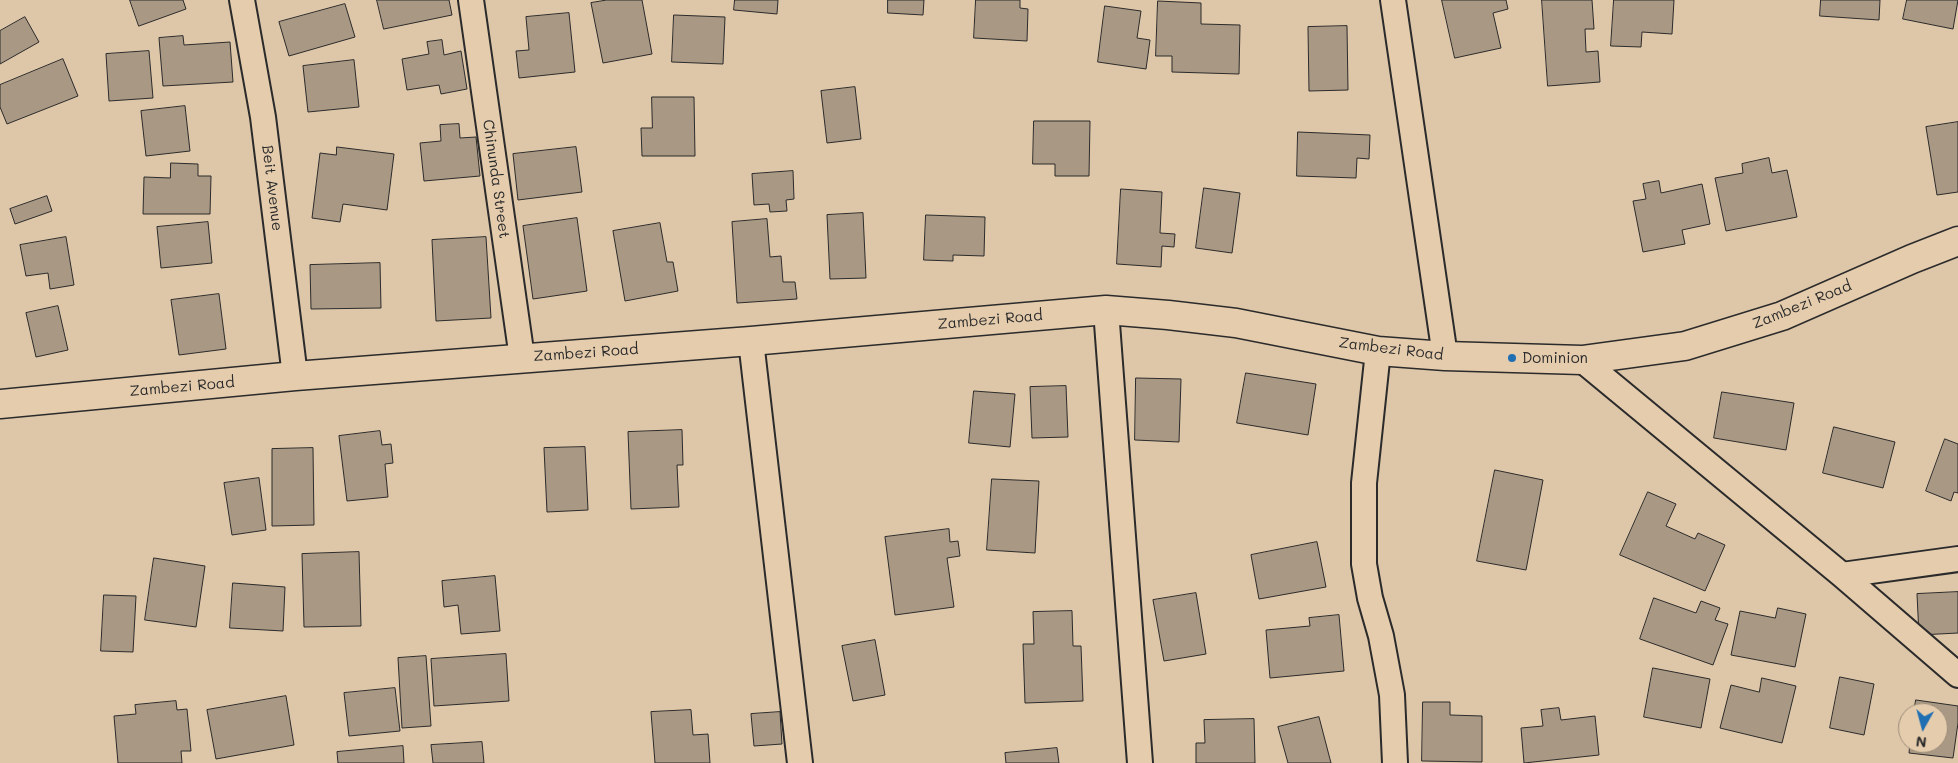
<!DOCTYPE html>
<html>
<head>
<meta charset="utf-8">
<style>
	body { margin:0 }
	#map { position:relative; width:1958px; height:763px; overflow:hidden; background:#dec6a8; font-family:Mali,sans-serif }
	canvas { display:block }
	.north { position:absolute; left:1898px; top:703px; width:50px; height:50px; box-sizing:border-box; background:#e5ccad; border:1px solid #9b8c79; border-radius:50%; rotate:187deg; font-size:14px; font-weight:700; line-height:20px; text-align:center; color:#2b2b2b }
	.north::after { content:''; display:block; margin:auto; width:18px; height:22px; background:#1f6fb2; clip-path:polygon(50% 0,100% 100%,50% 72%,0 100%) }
</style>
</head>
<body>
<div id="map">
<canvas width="1958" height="763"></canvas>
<div class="north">N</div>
</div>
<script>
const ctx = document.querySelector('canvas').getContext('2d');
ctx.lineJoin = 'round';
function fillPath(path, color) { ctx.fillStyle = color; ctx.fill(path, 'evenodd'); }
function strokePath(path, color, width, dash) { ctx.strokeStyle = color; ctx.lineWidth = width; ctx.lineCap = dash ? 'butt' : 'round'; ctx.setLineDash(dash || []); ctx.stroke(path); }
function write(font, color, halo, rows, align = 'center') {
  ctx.font = font + ' Mali,sans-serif'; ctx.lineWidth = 4; ctx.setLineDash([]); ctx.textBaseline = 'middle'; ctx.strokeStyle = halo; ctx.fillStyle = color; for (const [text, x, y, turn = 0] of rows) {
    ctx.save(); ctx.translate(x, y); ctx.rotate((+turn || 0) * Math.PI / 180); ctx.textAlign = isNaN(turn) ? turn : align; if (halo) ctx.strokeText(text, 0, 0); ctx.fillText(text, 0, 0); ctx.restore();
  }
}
const building = new Path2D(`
	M130,0H183L186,9L139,26Z
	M377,0H449L452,15L384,29Z
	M607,0H642L652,54L603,63L591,3Z
	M735,0H778L777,14L734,10Z
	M888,0H924L923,15L888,13Z
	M976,0H1020V8L1028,9L1027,41L974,38Z
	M1442,0H1506L1508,9L1493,13L1501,48L1455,58Z
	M1542,0H1592L1594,29H1585L1586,52L1598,51L1600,82L1548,86Z
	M1614,0H1674L1672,34L1642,32L1641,47L1611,46Z
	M1821,0H1880L1879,20L1820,16Z
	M1907,0H1958L1953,29L1903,19Z
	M1158,1L1201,3V24L1240,25L1239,74L1172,72V56H1156Z
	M345,4L355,37L289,56L279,22Z
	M1105,6L1141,11L1137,38L1150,40L1146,69L1098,62Z
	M569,13L575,72L519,78L516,51L529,50L526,17Z
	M674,15L725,17L723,64L672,62Z
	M25,17L39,42L0,64V31Z
	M1347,26L1348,90L1309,91L1308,27Z
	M183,36L184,45L230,42L233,82L163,86L159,38Z
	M442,40L444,55L461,51L467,89L441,94L439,85L407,90L402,59L429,54L427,42Z
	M149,51L153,98L109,101L106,54Z
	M63,59L78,96L7,124L0,107V85Z
	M354,60L359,107L308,112L303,66Z
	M855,87L861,139L827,143L821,91Z
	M652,97H694L695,156H642L641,128H652Z
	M185,106L190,151L146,156L141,111Z
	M1034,121H1090L1089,176H1055V164H1033Z
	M1958,122V192L1937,195L1926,127Z
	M459,124L460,138L476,137L480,176L424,181L420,143L441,141L440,125Z
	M1298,132L1370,135L1369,159L1357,158L1356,178L1297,176Z
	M337,147L394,154L387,210L343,204L340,222L312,218L320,153L336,155Z
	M576,147L582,192L518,200L513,154Z
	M1769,158L1772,173L1787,170L1797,217L1726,231L1715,178L1743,173L1742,164Z
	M171,163L198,164V176H211L210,214H143L144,177L170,178Z
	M793,171L794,199L786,200L787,211L770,212L769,204L754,205L752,174Z
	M1659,181L1661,193L1702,184L1710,224L1682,230L1685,244L1643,252L1633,201L1646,199L1643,184Z
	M1204,188L1240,193L1232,253L1196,248Z
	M1121,189L1162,192L1160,233L1175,234L1174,247L1162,246L1161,267L1117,264Z
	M47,196L52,211L15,224L10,209Z
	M863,213L866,278L830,279L827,215Z
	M926,215L985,217L984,256L953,255V261L924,260Z
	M577,218L587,291L533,299L523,226Z
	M767,219L770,257L781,256L783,282H795L797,299L737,303L732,222Z
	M208,222L212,263L161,268L157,227Z
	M660,223L667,262H673L678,291L625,301L613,231Z
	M66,237L74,285L50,289L48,273L26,276L20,245Z
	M486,237L491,318L436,321L432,240Z
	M380,263L381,308L311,309L310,265Z
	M219,294L226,349L179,355L171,300Z
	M58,306L68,350L36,357L26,313Z
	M1246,373L1316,384L1308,435L1237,423Z
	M1136,378L1181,379L1179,442L1135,440Z
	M1066,386L1068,437L1032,438L1030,387Z
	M974,391L1015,394L1010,447L969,443Z
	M1722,392L1794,403L1786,450L1714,438Z
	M1834,427L1895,442L1883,488L1823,473Z
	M682,430L683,465H677L679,507L631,509L628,432Z
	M380,431L382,445L391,444L393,463L385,464L388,497L347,501L339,436Z
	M1945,439L1958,444V493L1954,492L1951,501L1926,491Z
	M585,447L588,510L547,512L544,448Z
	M313,448L314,525L272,526V449Z
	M1495,470L1543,480L1526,570L1477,561Z
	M259,478L266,530L232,535L224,483Z
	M992,479L1039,481L1035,553L987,550Z
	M1648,492L1676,504L1666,526L1695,539L1698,533L1725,545L1705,591L1620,555Z
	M949,529L950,542L958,541L960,556L947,558L954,607L895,615L885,537Z
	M1317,542L1326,587L1259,599L1251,555Z
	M359,552L361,626L304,627L302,554Z
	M154,558L205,566L196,627L145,620Z
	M495,576L500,631L461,634L458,605L444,607L442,581Z
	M233,583L285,587L283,631L230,628Z
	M1958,592V633L1919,635L1917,594Z
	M1196,593L1206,654L1164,661L1153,600Z
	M104,595L136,596L133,652L101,651Z
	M1654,598L1696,613L1701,601L1720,608L1715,620L1728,624L1713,665L1640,639Z
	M1778,608L1806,614L1795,667L1731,655L1740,611L1775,618Z
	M1072,611L1073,646H1081L1083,701L1025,703L1023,644H1034L1033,612Z
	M1339,615L1344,671L1270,678L1266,630L1310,626L1309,618Z
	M875,640L885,695L853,701L842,646Z
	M506,654L509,701L434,706L431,659Z
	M426,656L431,726L402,728L398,658Z
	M1653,668L1710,679L1701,728L1644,717Z
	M1840,677L1874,684L1864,735L1830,728Z
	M1762,678L1796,686L1782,743L1720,728L1731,685L1759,692Z
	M395,688L400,731L349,736L344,693Z
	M286,696L294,745L216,759L207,710Z
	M1916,700L1958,706V723L1953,758L1909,753L1910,743H1938V713H1914Z
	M176,701L177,710L187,709L191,751H181L182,763H118L114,716L136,714L135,705Z
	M1423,702H1450V715L1482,716V762L1422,761Z
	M1559,708L1561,720L1595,716L1599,755L1524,763L1521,728L1543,726L1541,710Z
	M691,710L693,735L708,734L710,763H655L651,712Z
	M780,712L782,744L754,746L751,714Z
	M1319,717L1331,763H1288L1278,727Z
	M1254,719L1255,763H1196V743H1205L1204,720Z
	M482,742L484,763H433L431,745Z
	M403,746L404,763H338L337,752Z
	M1057,748L1059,763H1006L1005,753Z`);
const street = new Path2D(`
	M242,0L263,117L295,376
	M471,0L522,358
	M1393,0L1445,356
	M1106,310L1140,763
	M751,341L800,763
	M1378,351L1364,483V564L1370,598L1381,636L1392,695L1395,763
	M1582,360L1842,575L1958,675
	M1842,575L1958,559`);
const secondary = new Path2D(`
	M0,404L295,376L751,341L1106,310L1168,315L1236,323L1378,351L1445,356L1582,360L1685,346L1782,316L1912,259L1958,241`);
const markers = [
	[1512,358,5,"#1f6fb2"]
];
const streetNames = [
	["Chinunda Street",496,179,82],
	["Beit Avenue",272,188,83],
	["Zambezi Road",1802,305,-22],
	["Zambezi Road",990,320,-5],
	["Zambezi Road",1391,349,7],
	["Zambezi Road",586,353,-4],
	["Zambezi Road",182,387,-5]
];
const poiNames = [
	["Dominion",1522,358]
];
fillPath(building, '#a99883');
strokePath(building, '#2b2b2b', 1);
strokePath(street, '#2b2b2b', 28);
strokePath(secondary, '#2b2b2b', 31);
strokePath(street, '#e5ccad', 24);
strokePath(secondary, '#e5ccad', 28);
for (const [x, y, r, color] of markers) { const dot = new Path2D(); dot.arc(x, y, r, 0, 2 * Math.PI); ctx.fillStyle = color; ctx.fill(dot); strokePath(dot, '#e5ccad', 2); }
write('15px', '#2b2b2b', '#e5ccad', streetNames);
write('15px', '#2b2b2b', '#e5ccad', poiNames, 'left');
</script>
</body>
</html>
